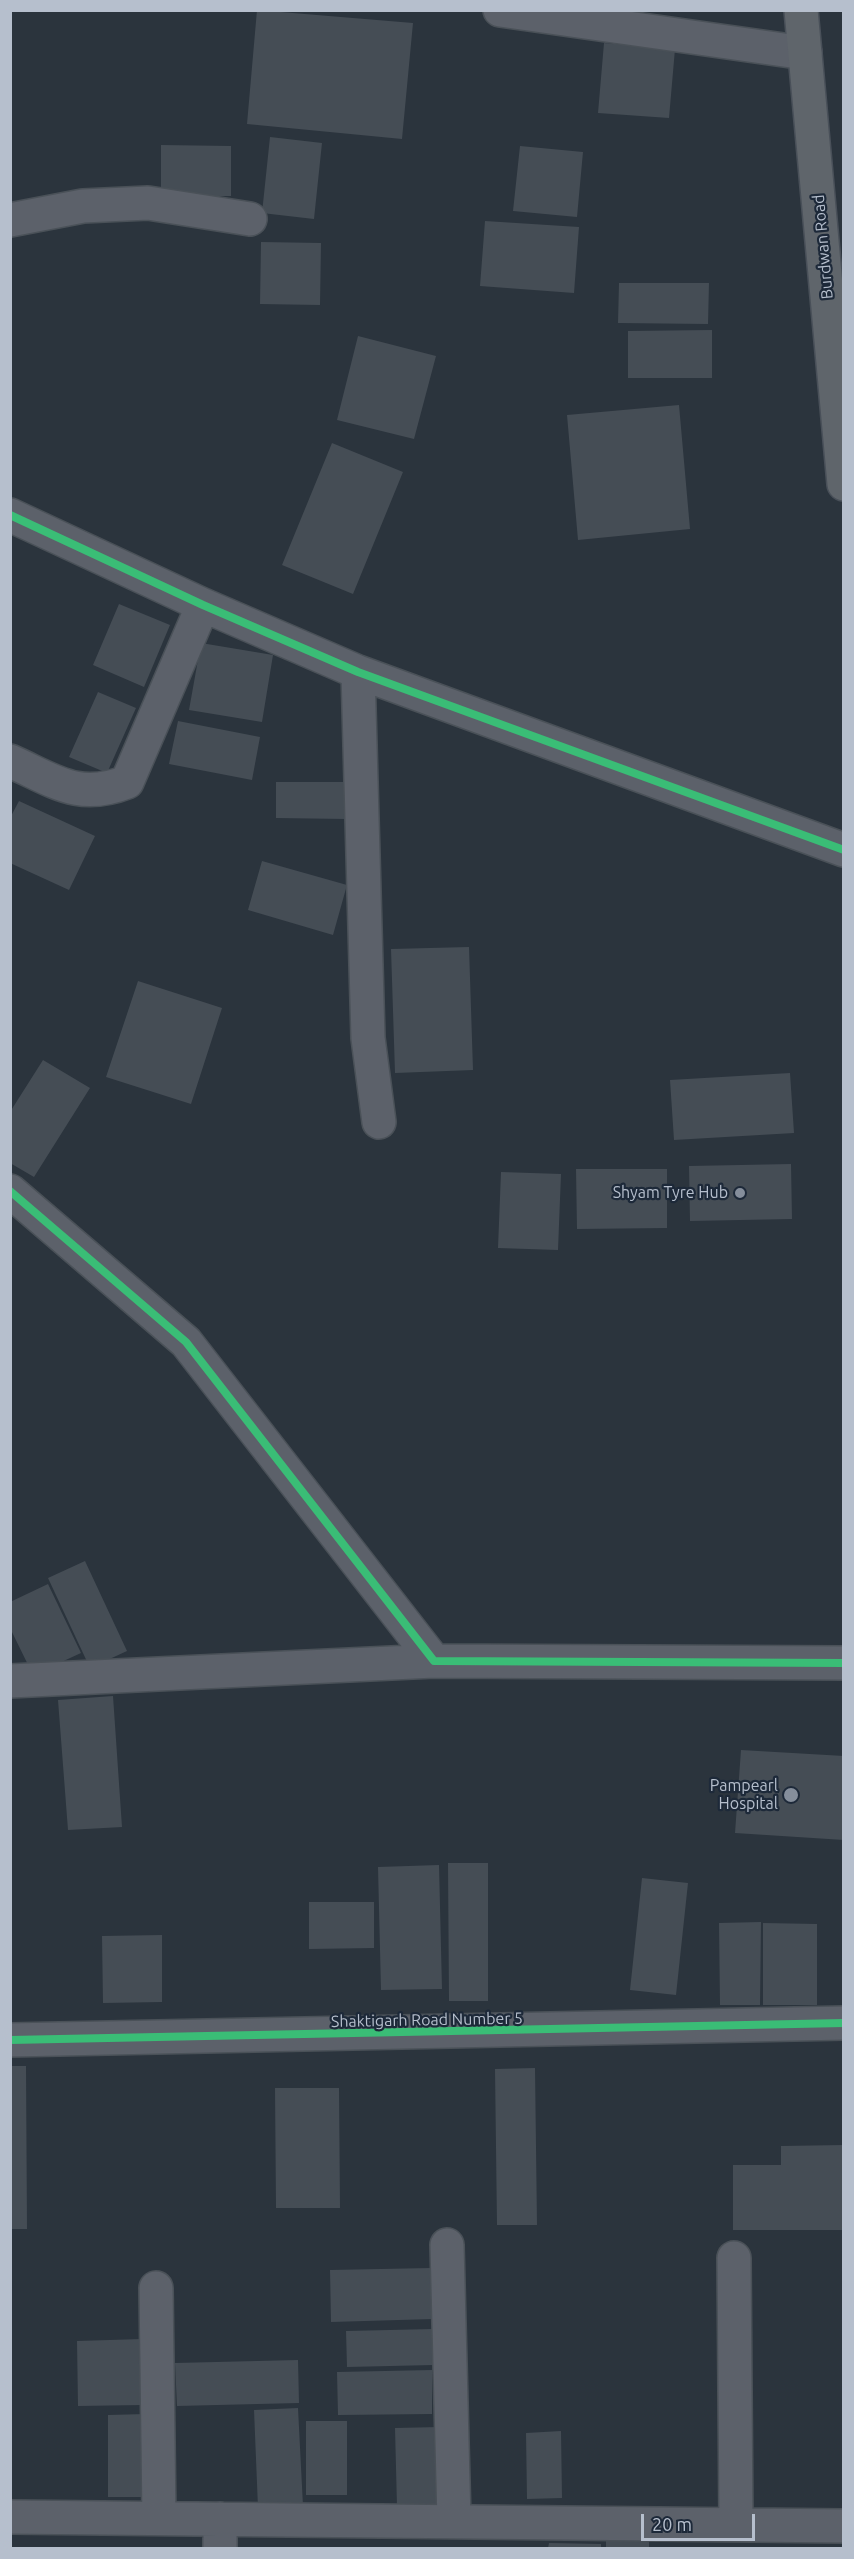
<!DOCTYPE html>
<html>
<head>
<meta charset="utf-8">
<style>
	body { margin:0 }
	#map { position:relative; width:854px; height:2559px; overflow:hidden; background:#2b343d; font-family:Ubuntu,sans-serif }
	canvas { display:block }
	.frame { position:absolute; inset:0; border:12px solid #b6bfcd; pointer-events:none }
	.scale { position:absolute; left:641px; top:2514px; width:114px; height:27px; box-sizing:border-box; border:3px solid #b6bfcd; border-top:0; padding-left:8px; font-size:18px; line-height:21px; white-space:nowrap; color:#b6bfcd; -webkit-text-stroke:4px #1d2939; paint-order:stroke }
</style>
</head>
<body>
<div id="map">
<canvas width="854" height="2559"></canvas>
<div class="frame"></div>
<div class="scale">20 m</div>
</div>
<script>
const ctx = document.querySelector('canvas').getContext('2d');
ctx.lineJoin = 'round';
function fillPath(path, color) { ctx.fillStyle = color; ctx.fill(path, 'evenodd'); }
function strokePath(path, color, width, dash) { ctx.strokeStyle = color; ctx.lineWidth = width; ctx.lineCap = dash ? 'butt' : 'round'; ctx.setLineDash(dash || []); ctx.stroke(path); }
function write(font, color, halo, rows, align = 'center') {
  ctx.font = font + ' Ubuntu,sans-serif'; ctx.lineWidth = 4.5; ctx.setLineDash([]); ctx.textBaseline = 'middle'; ctx.strokeStyle = halo; ctx.fillStyle = color; for (const [text, x, y, turn = 0] of rows) {
    ctx.save(); ctx.translate(x, y); ctx.rotate((+turn || 0) * Math.PI / 180); ctx.textAlign = isNaN(turn) ? turn : align; if (halo) ctx.strokeText(text, 0, 0); ctx.fillText(text, 0, 0); ctx.restore();
  }
}
const building = new Path2D(`
	M257,10L413,23L402,139L247,124Z
	M604,43L675,49L669,118L598,113Z
	M270,137L322,143L314,219L262,213Z
	M161,145L231,146V196H161Z
	M520,146L583,152L577,217L513,211Z
	M485,221L579,227L574,293L480,286Z
	M261,242L321,243L320,305L260,304Z
	M619,283H709L708,324L618,323Z
	M712,330V378H628V331Z
	M358,336L436,356L414,439L337,420Z
	M679,405L690,529L578,540L567,415Z
	M332,443L403,472L353,594L282,565Z
	M119,604L170,625L144,687L93,665Z
	M201,643L273,655L262,722L189,710Z
	M98,692L136,708L107,773L69,757Z
	M178,721L260,737L252,780L169,764Z
	M276,782H346V819L276,818Z
	M19,801L95,836L69,890L10,863V818Z
	M262,861L347,885L333,935L248,910Z
	M469,947L473,1070L395,1073L391,949Z
	M138,981L222,1008L191,1104L106,1077Z
	M43,1060L90,1088L34,1177L10,1163V1112Z
	M790,1073L794,1133L674,1140L670,1080Z
	M791,1164L792,1219L690,1221L689,1166Z
	M576,1169H667V1228L577,1229Z
	M501,1172L561,1174L558,1250L498,1248Z
	M85,1561L127,1651L90,1668L48,1578Z
	M48,1584L81,1653L33,1675L10,1628V1602Z
	M113,1696L122,1827L68,1830L58,1700Z
	M741,1750L844,1756V1840L735,1833Z
	M448,1863H488V2001H449Z
	M439,1865L442,1989L381,1990L378,1867Z
	M642,1878L688,1883L676,1995L630,1990Z
	M309,1902H374V1948L309,1949Z
	M761,1922L760,2005H720L719,1923Z
	M763,1923L817,1924V2005H763Z
	M162,1935V2002L103,2003L102,1936Z
	M10,2066H26L27,2229H10Z
	M535,2068L537,2225H497L495,2069Z
	M275,2088H339L340,2208H276Z
	M844,2145V2230H733V2165H781V2146Z
	M431,2268L433,2319L331,2322L330,2270Z
	M433,2329L434,2365L347,2367L346,2331Z
	M142,2339L143,2405L78,2406L77,2341Z
	M298,2360L299,2403L177,2406L175,2363Z
	M432,2370V2414L338,2415L337,2372Z
	M298,2408L303,2506L258,2508L254,2410Z
	M146,2414V2497H108V2415Z
	M306,2421H347V2495H306Z
	M440,2427L442,2506L397,2507L395,2428Z
	M561,2431L562,2498L527,2499L526,2433Z
	M606,2539H649V2548H606Z
	M549,2543L601,2544V2548H548Z`);
const minor = new Path2D(`
	M500,10L805,53
	M10,220L83,206L148,203L250,219
	M10,515L203,605L358,672L844,850
	M358,672L368,1038L379,1122
	M10,761C55,781 78,801 127,782L203,605
	M10,1191L186,1342L434,1661L844,1663
	M10,1681L434,1661
	M10,2040L844,2023
	M447,2245L454,2521
	M734,2258L736,2524
	M156,2288L159,2518
	M10,2517L844,2526
	M220,2548V2519`);
const major = new Path2D(`
	M801,10L844,484`);
const cycleway = new Path2D(`
	M10,515L203,605L358,672L844,850
	M10,1191L186,1342L434,1661L844,1663
	M10,2040L844,2023`);
const markers = [
	[740,1193,6,"#858e9b"],
	[791,1795,8,"#858e9b"]
];
const streetNames = [
	["Burdwan Road",823,247,-95],
	["Shaktigarh Road Number 5",427,2020,-1]
];
const poiNames = [
	["Shyam Tyre Hub",728,1193],
	["Pampearl",778,1786],
	["Hospital",778,1804]
];
fillPath(building, '#454d55');
strokePath(minor, '#4a5158', 36);
strokePath(major, '#495059', 36);
strokePath(minor, '#5c616a', 33);
strokePath(major, '#5f656b', 33);
strokePath(cycleway, '#3abd76', 8);
for (const [x, y, r, color] of markers) { const dot = new Path2D(); dot.arc(x, y, r, 0, 2 * Math.PI); ctx.fillStyle = color; ctx.fill(dot); strokePath(dot, '#1d2939', 2); }
write('16px', '#b6bfcd', '#1d2939', streetNames);
write('16px', '#b6bfcd', '#1d2939', poiNames, 'right');
</script>
</body>
</html>
